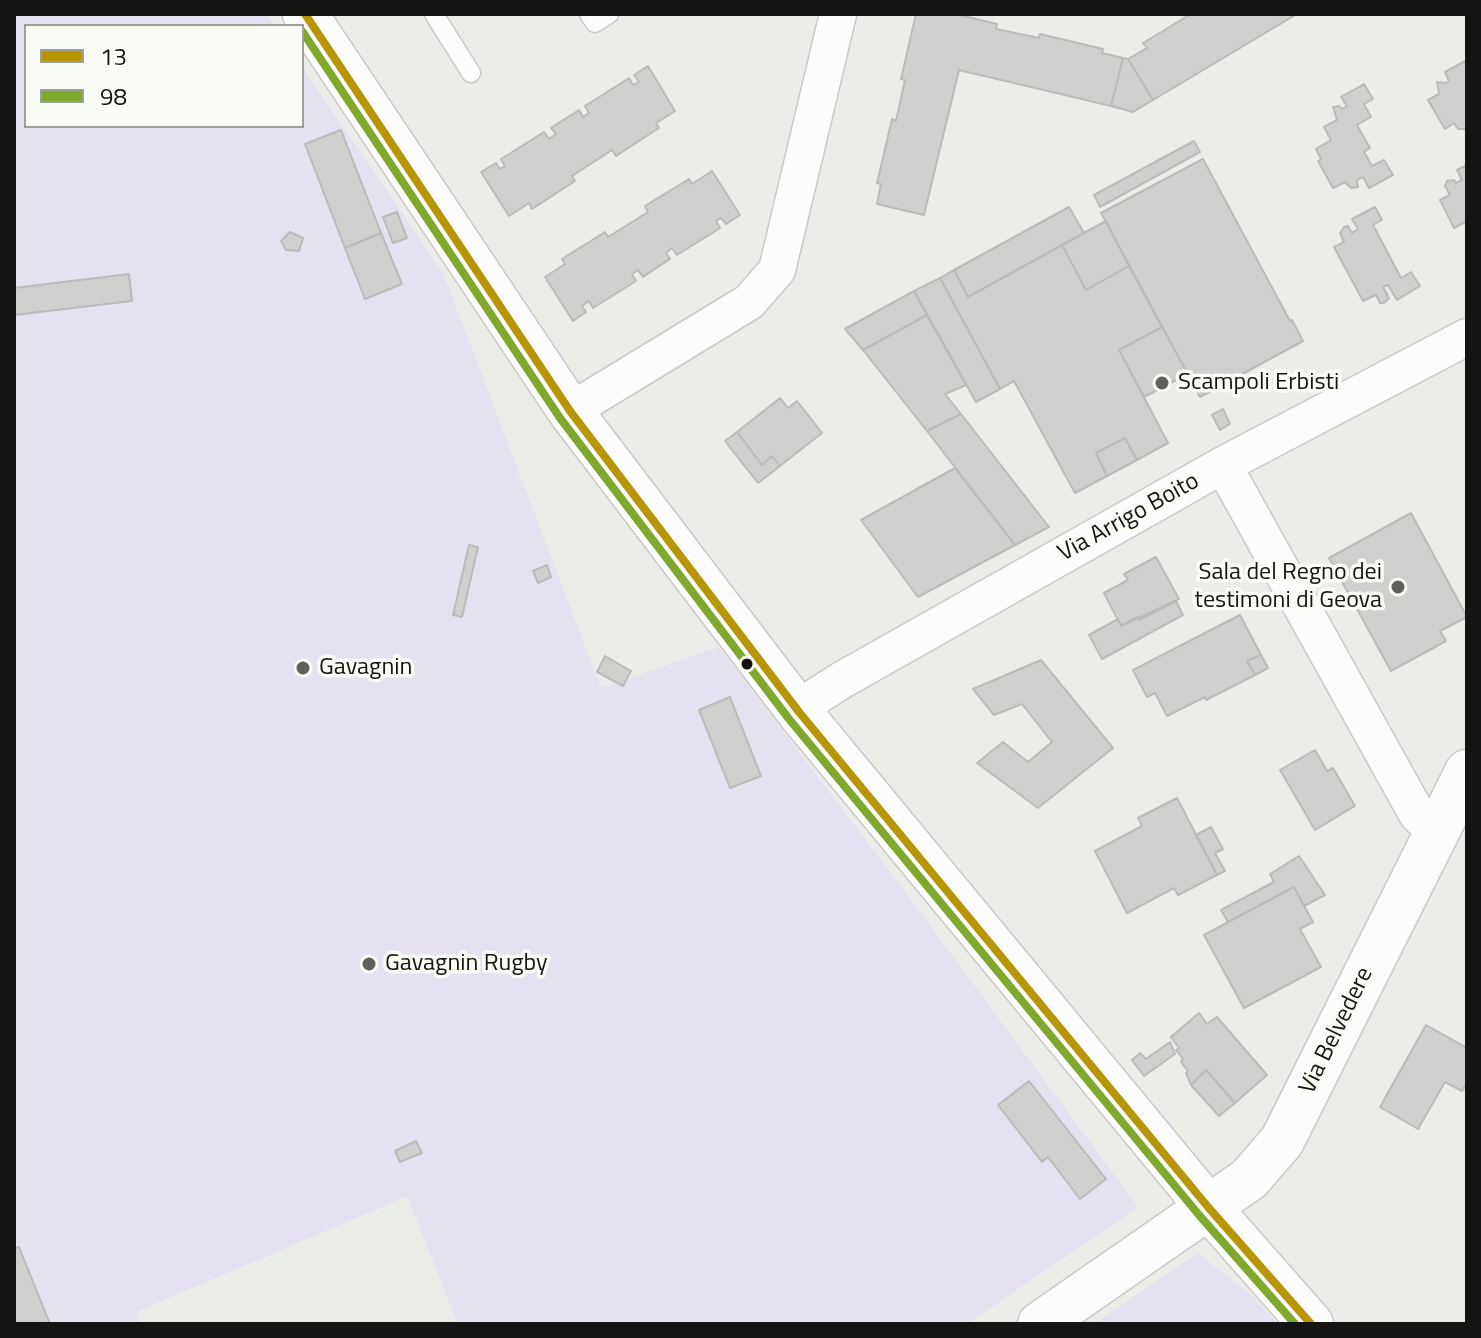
<!DOCTYPE html>
<html>
<head>
<meta charset="utf-8">
<style>
	body { margin:0 }
	#map { position:relative; width:1481px; height:1338px; overflow:hidden; background:#ebede9; font-family:"Titillium Web",sans-serif }
	canvas { display:block }
	.frame { position:absolute; inset:0; border:16px solid #141512; pointer-events:none }
	.legend { position:absolute; left:24px; top:24px; width:280px; height:104px; box-sizing:border-box; background:#f9fcf4; border:2px solid #9da09a; margin:0; padding:10px 14px; list-style:none; font-size:24px; color:#141512 }
	.legend li { display:flex; align-items:center; gap:16px; height:40px }
	.legend b { width:40px; border:2px solid #9da09a }
</style>
</head>
<body>
<div id="map">
<canvas width="1481" height="1338"></canvas>
<div class="frame"></div>
<ul class="legend">
<li><b style="height:10px;background:#b89505"></b>13</li>
<li><b style="height:10px;background:#7fa82c"></b>98</li>
</ul>
</div>
<script>
const ctx = document.querySelector('canvas').getContext('2d');
ctx.lineJoin = 'round';
function fillPath(path, color) { ctx.fillStyle = color; ctx.fill(path, 'evenodd'); }
function strokePath(path, color, width, dash) { ctx.strokeStyle = color; ctx.lineWidth = width; ctx.lineCap = dash ? 'butt' : 'round'; ctx.setLineDash(dash || []); ctx.stroke(path); }
function write(font, color, halo, rows, align = 'center') {
  ctx.font = font + ' "Titillium Web",sans-serif'; ctx.lineWidth = 7; ctx.setLineDash([]); ctx.textBaseline = 'middle'; ctx.strokeStyle = halo; ctx.fillStyle = color; for (const [text, x, y, turn = 0] of rows) {
    ctx.save(); ctx.translate(x, y); ctx.rotate((+turn || 0) * Math.PI / 180); ctx.textAlign = isNaN(turn) ? turn : align; if (halo) ctx.strokeText(text, 0, 0); ctx.fillText(text, 0, 0); ctx.restore();
  }
}
const green = new Path2D(`
	M14,14H266L274,26H26V126H302V67L443,273L601,688L719,647L906,893L1138,1207L967,1324H458L407,1196L136,1312L140,1324H14Z
	M1198,1253L1252,1296L1278,1324H1094Z`);
const building = new Path2D(`
	M916,14H956L997,24L996,29L1039,38L1040,34L1103,49L1102,53L1123,58L1111,106L959,70L924,215L877,204L881,184L877,183L892,119L896,121L905,80L901,79Z
	M1191,14L1201,15L1297,14L1153,100L1128,59L1147,48L1143,43Z
	M1123,58L1128,59L1153,100L1133,112L1111,106Z
	M1467,60V129H1458L1454,123L1445,129L1428,100L1439,94L1437,82L1446,83L1449,81L1445,72Z
	M648,66L675,111L656,123L659,128L616,156L612,150L572,176L575,181L532,209L529,203L509,216L481,172L496,163L500,169L505,166L501,159L544,132L549,139L556,134L551,128L579,110L583,117L589,113L585,106L629,78L633,85L639,82L634,75Z
	M1364,84L1373,99L1364,104L1371,117L1357,125L1370,148L1364,152L1372,166L1384,160L1393,175L1369,188L1363,177L1357,180L1358,187L1351,188L1345,182L1333,188L1318,161L1321,159L1316,149L1331,140L1324,127L1337,120L1333,107L1339,106L1342,109L1347,106L1341,97Z
	M341,130L381,233L345,248L305,144Z
	M1194,141L1200,152L1100,207L1094,195Z
	M1203,159L1290,321L1292,320L1303,341L1200,397L1101,213Z
	M1467,165V226L1465,222L1454,228L1440,200L1450,195L1445,186L1447,181L1454,180L1456,183L1462,180L1457,170Z
	M712,171L740,215L726,224L721,218L716,221L720,228L677,255L672,248L666,253L670,259L643,277L638,270L632,274L636,281L593,308L589,301L582,306L586,312L573,321L545,277L565,264L562,259L605,232L608,237L648,212L645,206L689,179L692,184Z
	M1069,207L1084,233L968,297L954,270Z
	M1375,207L1382,220L1373,225L1401,278L1411,272L1420,286L1397,300L1388,285L1383,287L1389,298L1384,303H1380L1376,295L1363,301L1334,247L1344,242L1340,233L1344,227L1348,226L1352,233L1358,229L1352,219Z
	M397,212L407,238L393,243L383,217Z
	M1106,221L1129,266L1086,290L1062,245Z
	M290,232L303,238L299,251L286,250L281,241Z
	M381,233L402,284L365,299L345,248Z
	M1062,245L1086,290L1129,266L1162,327L1119,350L1168,443L1137,460L1125,438L1096,453L1107,476L1075,493L1014,381L1000,389L940,278L954,270L968,297Z
	M129,274L132,301L14,315V288Z
	M940,278L1000,389L976,402L914,291Z
	M914,291L927,315L863,350L845,329Z
	M927,315L966,385L945,394L961,414L927,431L863,350Z
	M1162,327L1188,374L1144,397L1119,350Z
	M780,398L788,408L797,401L822,433L780,466L772,456L762,465L737,432Z
	M1223,409L1230,424L1220,430L1212,415Z
	M961,414L1049,527L1015,545L927,431Z
	M737,432L762,465L772,456L780,466L758,483L725,441Z
	M1125,438L1137,460L1107,476L1096,453Z
	M955,468L1015,545L918,597L861,520Z
	M1411,513L1467,617L1440,631L1446,641L1391,671L1329,558Z
	M469,545L478,547L462,617L453,615Z
	M1156,557L1179,599L1121,626L1104,593L1128,580L1124,574Z
	M547,565L551,577L538,583L533,571Z
	M1176,601L1183,615L1102,659L1089,635L1118,619L1121,626L1138,617L1139,620Z
	M1240,615L1261,655L1247,661L1255,675L1206,700L1205,697L1167,716L1155,693L1147,697L1133,670Z
	M1261,655L1268,668L1255,675L1247,661Z
	M605,656L631,671L623,686L597,672Z
	M1041,660L1113,748L1038,808L977,763L1003,742L1028,762L1052,742L1022,704L994,715L973,689Z
	M730,697L761,776L730,788L699,710Z
	M1315,750L1327,771L1333,768L1355,806L1315,830L1280,770Z
	M1177,798L1217,875L1178,895L1174,888L1127,913L1095,851L1142,826L1138,818Z
	M1211,827L1223,849L1215,853L1225,871L1217,875L1196,835Z
	M1299,856L1325,895L1304,906L1294,887L1228,922L1221,910L1274,882L1270,874Z
	M1294,887L1313,922L1300,929L1321,967L1244,1008L1204,935Z
	M1199,1013L1207,1024L1217,1017L1267,1075L1235,1103L1206,1070L1191,1085L1186,1073L1188,1071L1181,1062L1183,1059L1176,1050L1179,1048L1171,1037Z
	M1426,1025L1467,1048V1083L1462,1091L1445,1082L1418,1129L1380,1107Z
	M1170,1042L1175,1054L1144,1076L1132,1060L1140,1053L1146,1059Z
	M1206,1070L1235,1103L1219,1116L1191,1085Z
	M1029,1081L1106,1179L1080,1199L1048,1157L1042,1162L998,1105Z
	M416,1141L422,1153L400,1162L395,1151Z
	M19,1247L50,1324H14V1249Z`);
const lane = new Path2D(`
	M434,14L471,73
	M589,14L595,23L609,14`);
const street = new Path2D(`
	M570,411L749,302L777,270L838,14
	M1223,465L1417,814L1436,833
	M799,712L817,696L842,680L1223,465L1467,337`);
const secondary = new Path2D(`
	M305,14L570,411L799,712L1208,1207L1311,1324
	M1040,1324L1249,1179L1282,1141L1467,772`);
const bus1 = new Path2D(`
	M305,14L570,411L799,712L1208,1207L1311,1324`);
const bus2 = new Path2D(`
	M302,31L560,418L789,719L1199,1215L1295,1324`);
const markers = [
	[1162,383,8,"#5f615d"],
	[1398,587,8,"#5f615d"],
	[747,664,7,"#141512"],
	[303,668,8,"#5f615d"],
	[369,964,8,"#5f615d"]
];
const poiNames = [
	["Scampoli Erbisti",1178,383],
	["Sala del Regno dei",1382,573,"right"],
	["testimoni di Geova",1382,601,"right"],
	["Gavagnin",319,668],
	["Gavagnin Rugby",385,964]
];
const streetNames = [
	["Via Arrigo Boito",1129,518,-29],
	["Via Belvedere",1337,1031,-64]
];
fillPath(green, '#e6e1f0');
fillPath(building, '#cfd0cd');
strokePath(building, '#babbb8', 2);
strokePath(lane, '#c9cac8', 21);
strokePath(street, '#c9cac8', 39);
strokePath(secondary, '#c9cac8', 47);
strokePath(lane, '#fcfcfc', 18);
strokePath(street, '#fcfcfc', 36);
strokePath(secondary, '#fcfcfc', 44);
strokePath(bus1, '#b89505', 8);
strokePath(bus2, '#7fa82c', 8);
for (const [x, y, r, color] of markers) { const dot = new Path2D(); dot.arc(x, y, r, 0, 2 * Math.PI); ctx.fillStyle = color; ctx.fill(dot); strokePath(dot, '#f9fcf4', 3); }
write('24px', '#141512', '#f9fcf4', poiNames, 'left');
write('24px', '#141512', '#f9fcf4', streetNames);
</script>
</body>
</html>
